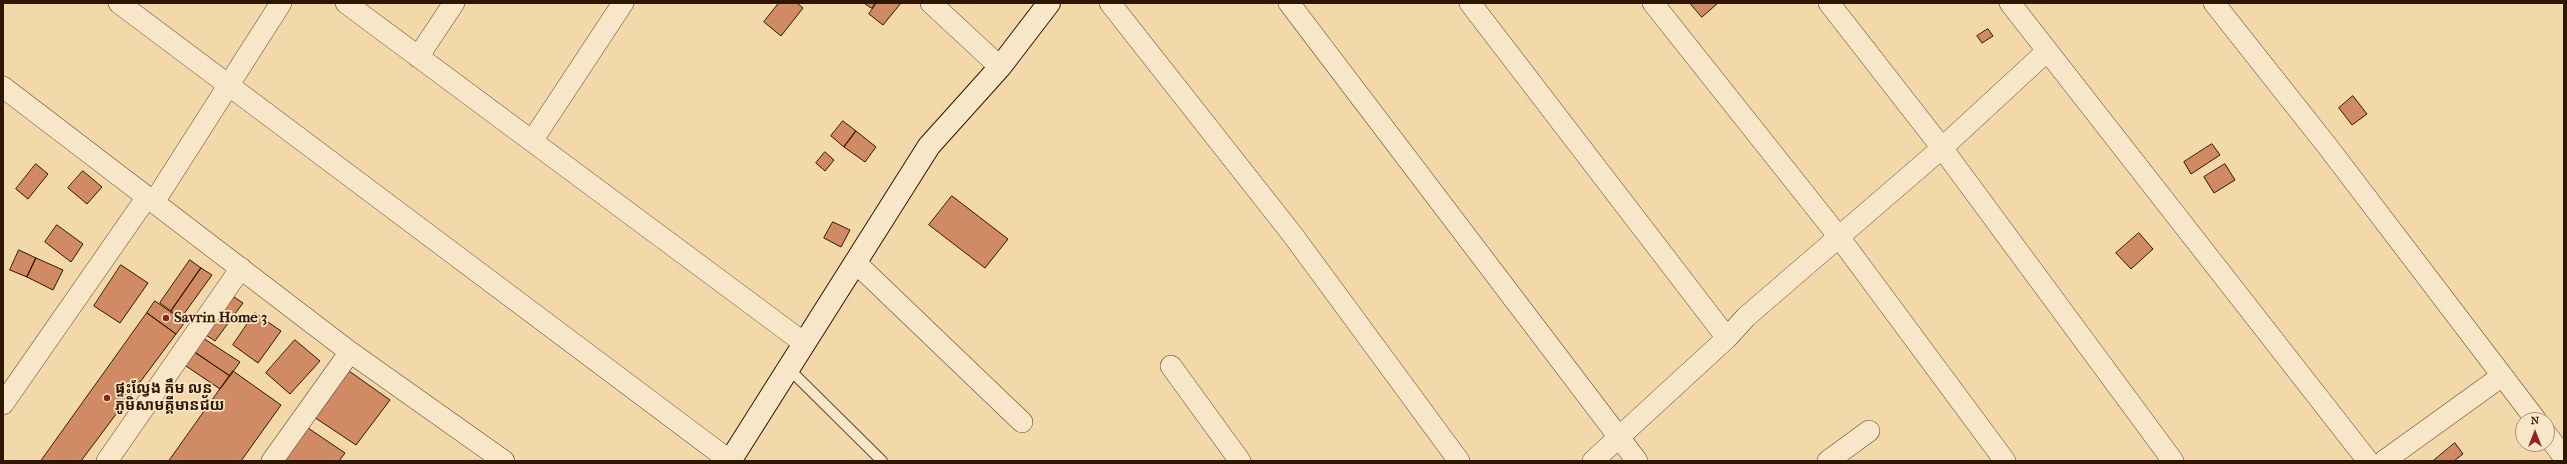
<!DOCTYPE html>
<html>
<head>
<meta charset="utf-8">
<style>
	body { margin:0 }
	#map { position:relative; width:2567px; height:464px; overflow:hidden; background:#f3d9a9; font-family:"IM FELL French Canon",serif }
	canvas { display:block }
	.frame { position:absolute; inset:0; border:4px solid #2f1600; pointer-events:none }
	.north { position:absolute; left:2515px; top:412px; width:40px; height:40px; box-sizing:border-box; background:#f7e6c7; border:1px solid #a79377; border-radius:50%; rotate:0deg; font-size:11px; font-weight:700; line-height:16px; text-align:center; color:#2f1600 }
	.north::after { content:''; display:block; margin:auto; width:14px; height:18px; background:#8f2418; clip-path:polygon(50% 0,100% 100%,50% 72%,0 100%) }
</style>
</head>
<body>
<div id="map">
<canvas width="2567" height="464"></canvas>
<div class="frame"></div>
<div class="north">N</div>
</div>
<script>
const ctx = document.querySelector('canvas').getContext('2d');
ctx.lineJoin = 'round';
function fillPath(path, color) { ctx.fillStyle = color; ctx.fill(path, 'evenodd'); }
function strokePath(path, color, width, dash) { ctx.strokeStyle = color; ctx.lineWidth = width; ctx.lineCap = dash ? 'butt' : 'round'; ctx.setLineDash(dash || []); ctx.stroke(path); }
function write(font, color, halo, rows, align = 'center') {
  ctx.font = font + ' "IM FELL French Canon","Noto Sans Khmer",serif'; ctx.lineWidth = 3.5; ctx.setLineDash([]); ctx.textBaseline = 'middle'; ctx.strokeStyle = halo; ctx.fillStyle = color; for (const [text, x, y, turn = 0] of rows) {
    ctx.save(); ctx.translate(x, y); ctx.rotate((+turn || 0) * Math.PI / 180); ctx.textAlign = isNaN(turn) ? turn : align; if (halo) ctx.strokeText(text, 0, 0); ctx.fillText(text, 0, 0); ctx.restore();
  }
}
const building = new Path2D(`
	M779,3H797L803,8L781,36L764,22Z
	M864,3H875L872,8Z
	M877,3H901L883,25L869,14Z
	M1690,3H1718L1702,17Z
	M1988,29L1993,36L1982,43L1977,36Z
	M2353,96L2367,114L2352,125L2339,108Z
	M843,121L856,131L844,147L831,136Z
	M856,131L876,147L865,162L844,147Z
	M2212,144L2220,155L2191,174L2184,162Z
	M825,152L834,160L825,171L816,163Z
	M36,164L48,174L28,199L16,189Z
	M2225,164L2235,180L2214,193L2204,177Z
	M83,171L102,187L87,204L68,188Z
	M952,196L1008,239L985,268L929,225Z
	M833,222L850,230L841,247L824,238Z
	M57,225L83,244L71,262L45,242Z
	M2139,233L2153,249L2131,269L2116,253Z
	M19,250L36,258L27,277L10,270Z
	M36,258L63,270L53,290L27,277Z
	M190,260L201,268L171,311L160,303Z
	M121,265L148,283L120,323L94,306Z
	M201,268L212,275L181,318L171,311Z
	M228,293L243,303L215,341L200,331Z
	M155,301L185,322L176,334L147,313Z
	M147,313L176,334L81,461H41Z
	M255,313L281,331L258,363L233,345Z
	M203,338L240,362L230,376L193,351Z
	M295,340L320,361L290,394L266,373Z
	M193,351L230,376L220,389L183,364Z
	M233,371L281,405L241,461H169Z
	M349,371L390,400L356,445L314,417Z
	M305,426L345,453L339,461H280Z
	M2455,443L2463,454L2454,461H2433Z`);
const lane = new Path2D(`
	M788,368L882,461`);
const street = new Path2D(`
	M119,3L730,461
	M346,3L804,343
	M931,3L1000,67
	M1110,3L1292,234L1459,461
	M1289,3L1637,461
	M1470,3L1727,338
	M1653,3L1839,237L2005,461
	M1829,3L1942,148L2173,461
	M2010,3L2368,461
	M2214,3L2328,147L2536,420
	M418,57L454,3
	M3,87L350,352L504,461
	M532,141L623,3
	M154,202L281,3
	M856,263L1022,422
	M1171,366L1240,461
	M3,404L147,197
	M2547,435L2564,457
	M107,461L241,268
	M272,461L350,352
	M1593,461L1727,338L1746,317L1942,148L2046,52
	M1828,461L1869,431
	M2384,461L2502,376`);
const secondary = new Path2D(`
	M730,461L929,146L1000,67L1049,3`);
const markers = [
	[166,318,4,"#8f2418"],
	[107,398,4,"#8f2418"]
];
const poiNames = [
	["Savrin Home 3",174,318],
	["ផ្ទះល្វែង គឹម លន",115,389],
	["ភូមិសាមគ្គីមានជ័យ",115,406]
];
fillPath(building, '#d18b64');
strokePath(building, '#2f1600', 1);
strokePath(lane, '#60472a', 12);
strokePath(street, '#60472a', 22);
strokePath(secondary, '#2f1600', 24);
strokePath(lane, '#f7e6c7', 10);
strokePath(street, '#f7e6c7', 21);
strokePath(secondary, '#f7e6c7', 22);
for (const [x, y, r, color] of markers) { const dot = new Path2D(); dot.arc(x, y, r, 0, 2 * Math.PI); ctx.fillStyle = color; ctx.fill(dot); strokePath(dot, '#f7e6c7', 1.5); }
write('bold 15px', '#2f1600', '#f7e6c7', poiNames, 'left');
</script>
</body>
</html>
